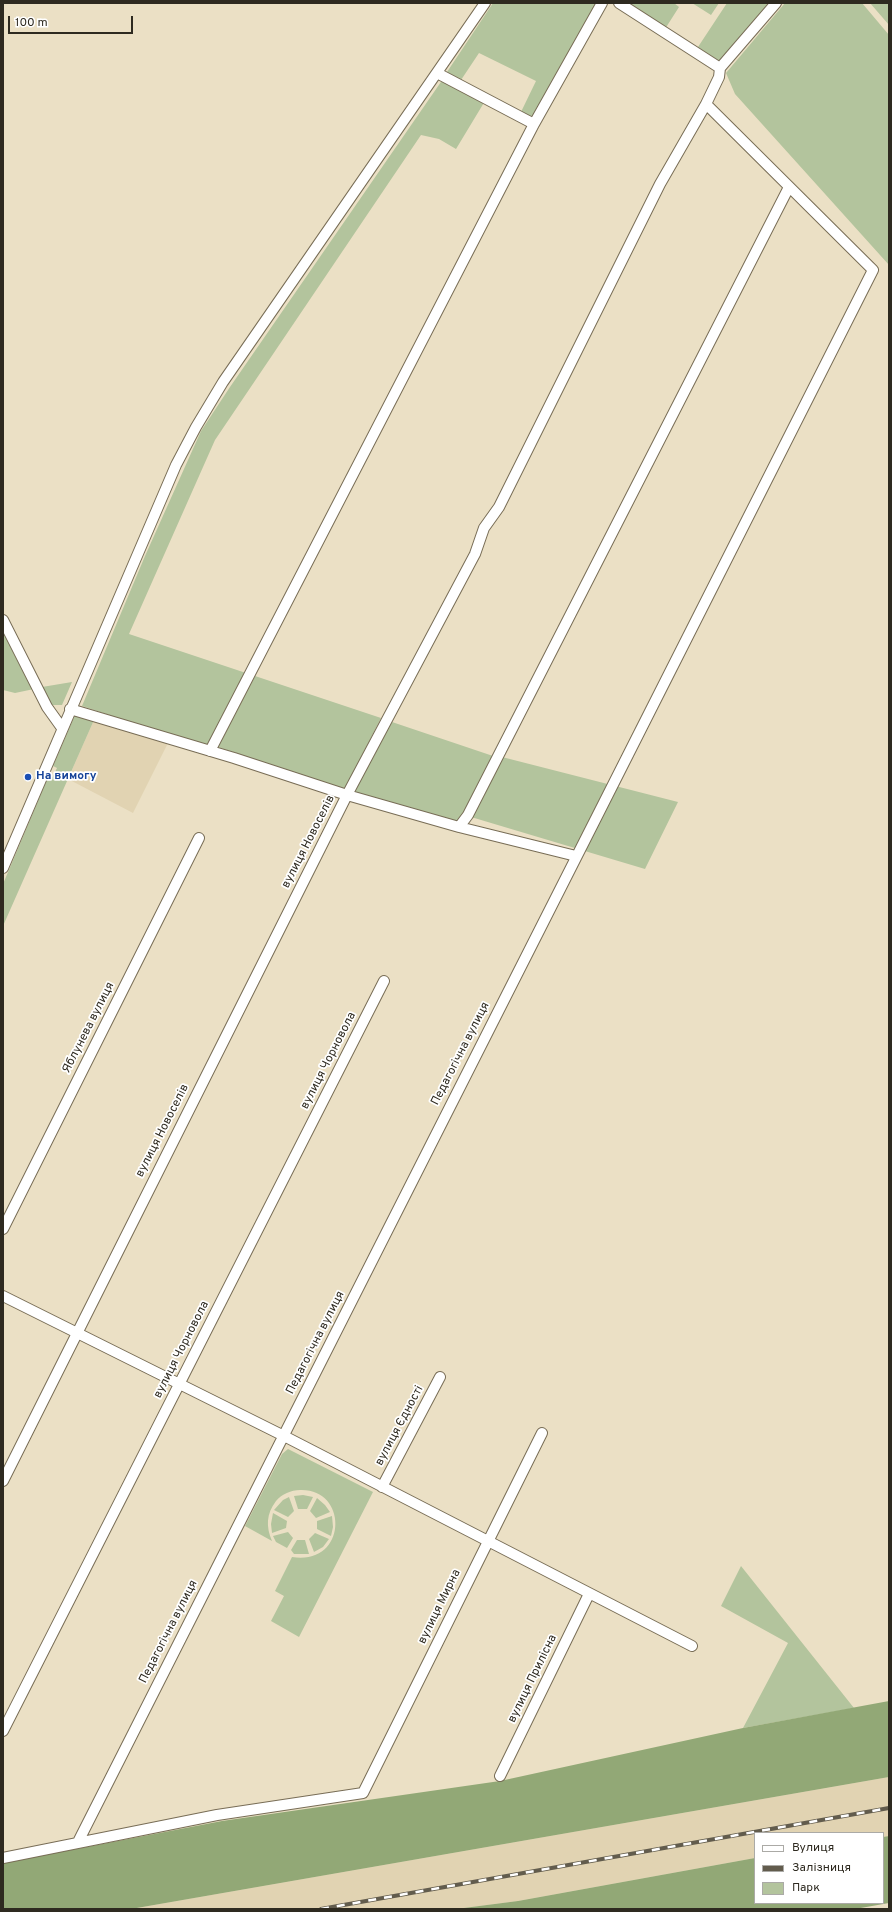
<!DOCTYPE html>
<html>
<head>
<meta charset="utf-8">
<style>
	body { margin:0 }
	#map { position:relative; width:892px; height:1912px; overflow:hidden; background:#ebe0c5; font-family:Overpass,sans-serif }
	canvas { display:block }
	.frame { position:absolute; inset:0; border:4px solid #2e2a20; pointer-events:none }
	.legend { position:absolute; left:754px; top:1832px; width:130px; height:72px; box-sizing:border-box; background:#fff; border:1px solid #abaaa6; margin:0; padding:5px 7px; list-style:none; font-size:12px; color:#2e2a20 }
	.legend li { display:flex; align-items:center; gap:8px; height:20px }
	.legend b { width:20px; border:1px solid #abaaa6 }
	.scale { position:absolute; left:8px; top:16px; width:125px; height:18px; box-sizing:border-box; border:2px solid #2e2a20; border-top:0; padding-left:5px; font-size:12px; line-height:14px; white-space:nowrap; color:#2e2a20; -webkit-text-stroke:3px #fff; paint-order:stroke }
</style>
</head>
<body>
<div id="map">
<canvas width="892" height="1912"></canvas>
<div class="frame"></div>
<ul class="legend">
<li><b style="height:5px;background:#fff"></b>Вулиця</li>
<li><b style="height:5px;background:#625c4d"></b>Залізниця</li>
<li><b style="height:11px;background:#b3c49d"></b>Парк</li>
</ul>
<div class="scale">100 m</div>
</div>
<script>
const ctx = document.querySelector('canvas').getContext('2d');
ctx.lineJoin = 'round';
function fillPath(path, color) { ctx.fillStyle = color; ctx.fill(path, 'evenodd'); }
function strokePath(path, color, width, dash) { ctx.strokeStyle = color; ctx.lineWidth = width; ctx.lineCap = dash ? 'butt' : 'round'; ctx.setLineDash(dash || []); ctx.stroke(path); }
function write(font, color, halo, rows, align = 'center') {
  ctx.font = font + ' Overpass,sans-serif'; ctx.lineWidth = 3.5; ctx.setLineDash([]); ctx.textBaseline = 'middle'; ctx.strokeStyle = halo; ctx.fillStyle = color; for (const [text, x, y, turn = 0] of rows) {
    ctx.save(); ctx.translate(x, y); ctx.rotate((+turn || 0) * Math.PI / 180); ctx.textAlign = isNaN(turn) ? turn : align; if (halo) ctx.strokeText(text, 0, 0); ctx.fillText(text, 0, 0); ctx.restore();
  }
}
const built = new Path2D(`
	M94,720L168,743L133,813L68,779Z
	M889,1777V1836L883,1837V1833H755V1858L518,1901L456,1909H131Z`);
const green = new Path2D(`
	M493,3H596L533,118L521,112L536,81L479,53L461,80L447,72Z
	M626,3H674L679,7L665,29Z
	M692,3H719L711,15Z
	M727,3H769L719,61L698,47Z
	M785,3H862L889,35V265L735,94L726,73Z
	M870,3H889V25Z
	M443,79L485,101L456,149L439,139L421,135L215,440L129,634L246,673L206,747L82,706L145,556L201,431L230,387Z
	M3,629L34,689L15,693L3,690Z
	M255,676L381,718L345,789L218,747Z
	M72,682L62,705H50L42,687Z
	M75,715L94,720L3,926V884L48,777L52,778L57,768L53,766Z
	M392,722L493,756L464,812L457,823L354,792Z
	M502,757L678,802L645,869L471,817Z
	M288,1449L373,1492L299,1637L271,1621L284,1596L275,1591L292,1557C348,1566 349,1488 300,1490C291,1490 282,1494 276,1501C266,1514 266,1527 272,1541L245,1526L282,1454Z
	M303,1495L313,1497L307,1509H298L294,1496Z
	M289,1497L294,1511L288,1517L274,1510L283,1500Z
	M317,1498L325,1505L330,1512L316,1518L310,1511Z
	M273,1513L287,1521L286,1528L272,1533L271,1524Z
	M332,1516L333,1527L331,1536L317,1529V1521Z
	M288,1532L293,1538L287,1548L276,1542L273,1536Z
	M315,1533L329,1539L323,1547L314,1552L309,1539Z
	M297,1540H305L309,1554H294L291,1550Z
	M741,1566L854,1708L743,1728L788,1643L721,1606Z`);
const forest = new Path2D(`
	M889,1701V1777L131,1909H3V1863L222,1821L500,1781L743,1728Z
	M889,1836V1903L855,1909H456L518,1901L755,1858V1903H883V1837Z`);
const minor = new Path2D(`
	M720,68L776,3
	M534,124L602,3
	M3,620L47,707L62,728
	M70,709L234,758L347,795L459,827L576,856
	M210,751L534,124L437,73
	M459,827L468,815L789,187
	M3,868L176,465L196,427L223,382L485,3
	M3,1229L199,838
	M3,1296L284,1436L692,1646
	M3,1481L347,795L475,554L484,528L499,507L660,184L706,104
	M382,1487L440,1377
	M3,1731L384,981
	M500,1776L589,1594
	M78,1842C340,1317 610,795 873,270L706,104L719,77L720,68L619,3
	M3,1858L217,1815L363,1793L542,1433`);
const rail = new Path2D(`
	M321,1909L889,1808`);
const markers = [
	[28,777,4,"#1a4fb4"]
];
const transitNames = [
	["На вимогу",36,777]
];
const streetNames = [
	["вулиця Новоселів",309,842,-63],
	["Яблунева вулиця",89,1028,-63],
	["Педагогічна вулиця",461,1054,-63],
	["вулиця Чорновола",329,1061,-63],
	["вулиця Новоселів",163,1131,-63],
	["Педагогічна вулиця",316,1343,-63],
	["вулиця Чорновола",182,1350,-63],
	["вулиця Єдності",400,1426,-62],
	["вулиця Мирна",440,1607,-64],
	["Педагогічна вулиця",169,1632,-63],
	["вулиця Прилісна",533,1679,-64]
];
fillPath(built, '#e1d3b2');
fillPath(green, '#b3c49d');
fillPath(forest, '#92a876');
strokePath(minor, '#786d56', 12);
strokePath(minor, '#fff', 10);
strokePath(rail, '#625c4d', 4);
strokePath(rail, '#fff', 2.5, [8]);
for (const [x, y, r, color] of markers) { const dot = new Path2D(); dot.arc(x, y, r, 0, 2 * Math.PI); ctx.fillStyle = color; ctx.fill(dot); strokePath(dot, '#fff', 1.5); }
write('bold 12px', '#164399', '#fff', transitNames, 'left');
write('12px', '#2e2a20', '#fff', streetNames);
</script>
</body>
</html>
